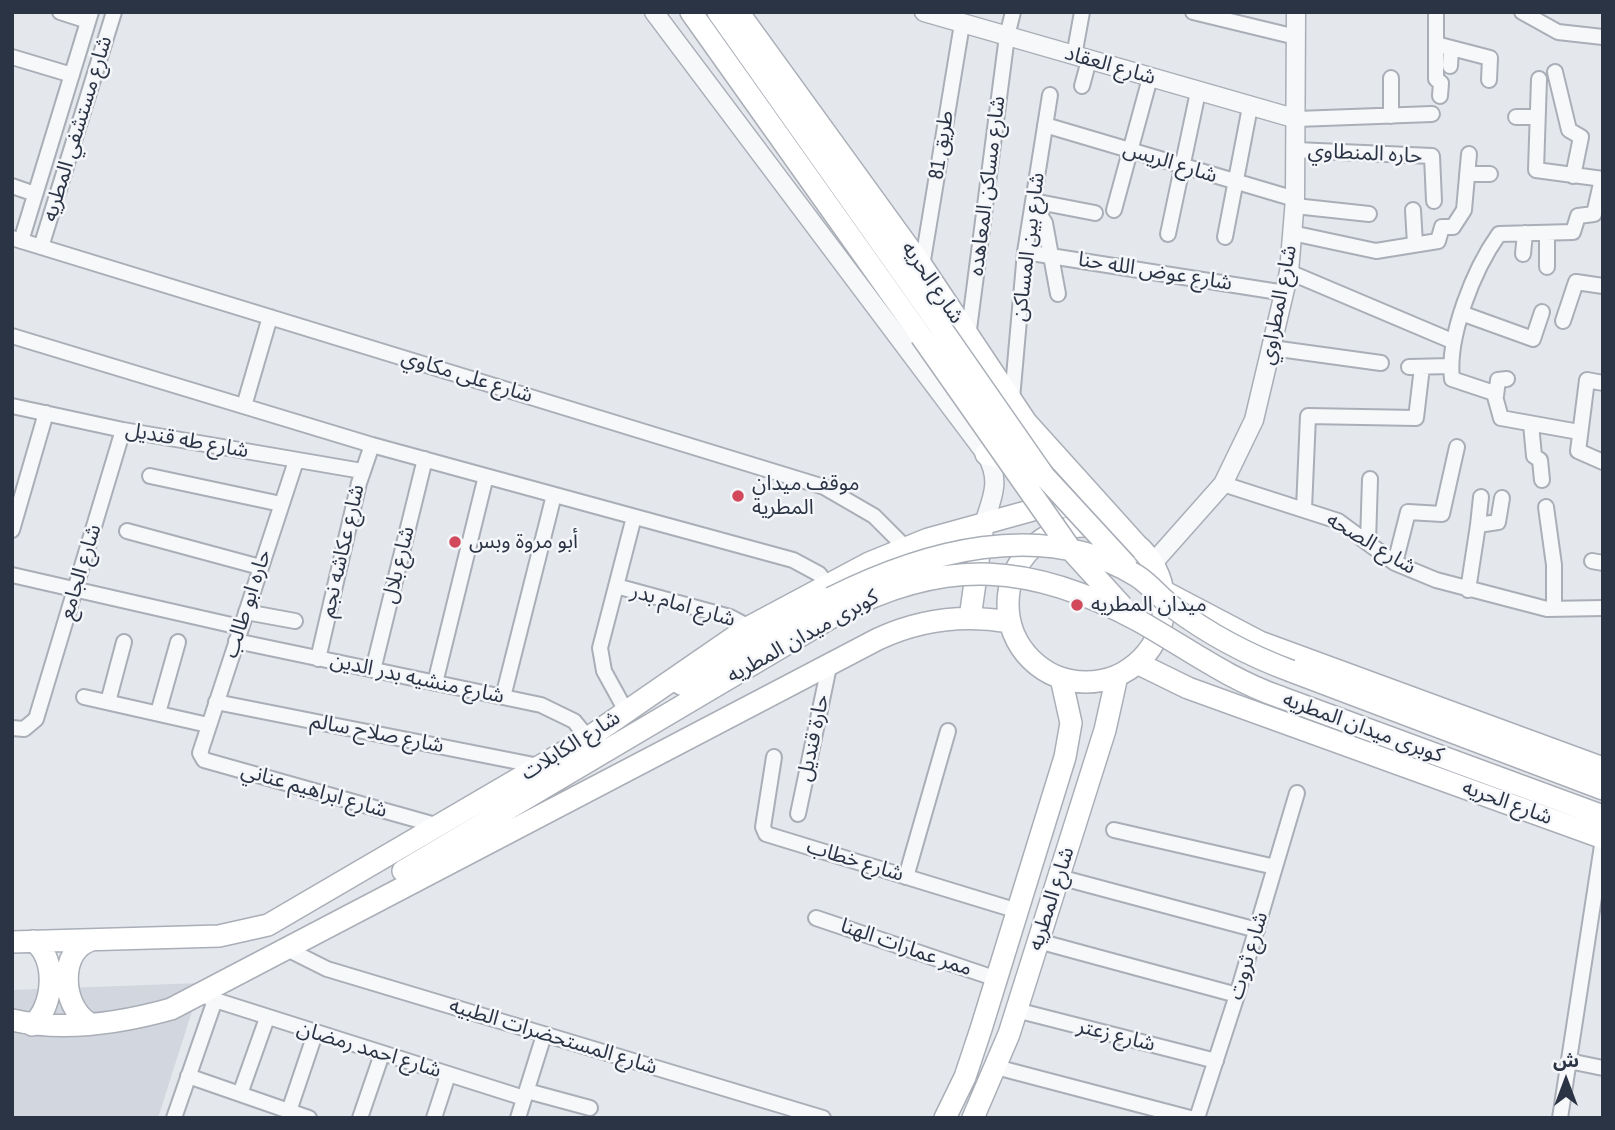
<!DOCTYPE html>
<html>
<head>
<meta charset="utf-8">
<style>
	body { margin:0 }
	#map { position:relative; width:1615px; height:1130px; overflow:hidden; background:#e4e7ec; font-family:"Archivo Narrow","Noto Sans Arabic",sans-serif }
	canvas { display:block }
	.frame { position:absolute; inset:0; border:14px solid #2b3445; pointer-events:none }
	.north { position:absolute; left:1531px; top:1046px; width:70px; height:70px; -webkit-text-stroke:5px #f4f6f9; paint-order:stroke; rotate:0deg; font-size:19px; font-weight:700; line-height:28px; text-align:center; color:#2b3445 }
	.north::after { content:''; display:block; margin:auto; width:24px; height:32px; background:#2b3445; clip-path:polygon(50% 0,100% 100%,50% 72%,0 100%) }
</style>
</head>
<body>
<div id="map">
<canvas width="1615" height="1130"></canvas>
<div class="frame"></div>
<div class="north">ش</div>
</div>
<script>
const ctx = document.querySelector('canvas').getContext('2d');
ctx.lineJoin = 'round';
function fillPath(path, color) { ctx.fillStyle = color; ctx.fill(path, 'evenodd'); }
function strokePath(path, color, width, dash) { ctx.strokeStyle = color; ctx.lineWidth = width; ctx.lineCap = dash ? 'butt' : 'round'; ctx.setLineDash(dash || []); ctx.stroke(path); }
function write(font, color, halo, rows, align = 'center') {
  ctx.font = font + ' "Archivo Narrow","Noto Sans Arabic",sans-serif'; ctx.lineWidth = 5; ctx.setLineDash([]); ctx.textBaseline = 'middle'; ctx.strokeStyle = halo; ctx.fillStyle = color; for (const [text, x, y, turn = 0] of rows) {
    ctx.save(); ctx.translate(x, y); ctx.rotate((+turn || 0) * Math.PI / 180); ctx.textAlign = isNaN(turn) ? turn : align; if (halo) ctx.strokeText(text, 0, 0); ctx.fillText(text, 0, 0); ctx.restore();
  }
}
const built = new Path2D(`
	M201,983L158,1118H12V990Z`);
const minor = new Path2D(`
	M60,12L88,21
	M1193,12L1296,37
	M1436,12V44L1490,58L1489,80
	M1522,12L1558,32L1603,37
	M1436,44V79L1441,83L1440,96
	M1074,56L1082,12
	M12,57L72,75
	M1450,66L1451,48
	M1555,72L1569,130L1581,137L1573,176
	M1391,78V116
	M1539,79L1536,170L1603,179
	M1082,86L1089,60
	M1516,117H1537
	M1297,119L1432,114
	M1045,125L1295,199
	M1296,150L1432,156L1434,201
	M1467,174H1490
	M12,186L35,194
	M1033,201L1095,213
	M1033,204L1045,223L1058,294
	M1295,206L1369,214
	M1114,210L1150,78
	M1413,210L1415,244
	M1292,233L1376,251L1438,241L1442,227H1453L1464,210L1469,154
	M1547,233V267
	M1168,234L1198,92
	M1225,237L1250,107
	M12,238L824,487L874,516L906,548
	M21,241L91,12
	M41,247L114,12
	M1025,252L1285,293
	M1523,254L1525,233
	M922,266L962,24
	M1289,272L1452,341
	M1461,313L1533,339L1542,312
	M1563,321L1576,282L1603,286
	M12,336L372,445L793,560L819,574L828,585
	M968,337L1007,36L1013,12
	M1272,348L1381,363
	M1409,367L1451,366
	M1603,383L1587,380L1578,451L1603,462
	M1496,396L1498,380L1507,379
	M1012,399L1025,252L1050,95
	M12,406L123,430L362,471
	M244,406L270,317
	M1531,424L1534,456L1540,460L1542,480
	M1579,432L1501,418L1494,393L1452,379C1447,336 1474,269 1499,234L1573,232L1578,216L1594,214L1602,179
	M296,461L200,753L204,760L439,826
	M150,476L281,504
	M1223,484L1338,521L1395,563L1436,580L1547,609L1603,608
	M1546,507L1554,565V609
	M1304,509L1308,416L1416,418L1422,367
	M1478,525L1481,497
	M12,530L46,413
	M127,531L260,567
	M1368,542L1370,479
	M1592,561L1603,563
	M1395,563L1408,512L1442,514L1457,447
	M12,575L240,627
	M616,586L730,617L749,627
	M1468,590L1478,525L1498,522L1502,498
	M246,612L295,621
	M236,641L541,705L574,721L588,738
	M318,659L359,483L372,445
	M373,670L425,459
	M435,683L486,476
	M84,697L208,725
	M503,697L554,495
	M108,702L124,642
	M216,702L539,766
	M626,711L604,671L600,648L634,517
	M158,713L178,642
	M12,728L24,729L36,719L123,430
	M774,757L763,827L766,834L1018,911
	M798,814L830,662
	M1114,830L1275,867
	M906,877L948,731
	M1059,877L1257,930
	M816,918L997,979
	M1038,941L1237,995
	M285,948L327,969L823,1118
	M215,1000L524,1098
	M1016,1010L1216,1061
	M1569,1061L1603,1068
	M996,1067L1190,1118
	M188,1076L309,1118
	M527,1091L590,1108
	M240,1094L267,1018
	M289,1111L315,1034
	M174,1118L215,1000L207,997
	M360,1118L382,1054
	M434,1118L448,1075
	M518,1118L544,1035
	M1197,1118L1237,995L1297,793
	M1560,1118L1603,839`);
const tertiary = new Path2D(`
	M654,12L986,454C1001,480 993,496 984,523
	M924,12L1297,119
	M1153,563L1223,484L1254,420L1289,272L1295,199L1296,12`);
const secondary = new Path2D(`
	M691,12L921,336
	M718,12L939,325
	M738,12L922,266L1026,422L1136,544
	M986,454L1004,458L1020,450
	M1008 604a78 78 0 1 1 156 0a78 78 0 1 1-156 0Z
	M1163,591L1260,642L1603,768
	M970,618L982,533
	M1137,663L1188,688L1603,838
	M1291,671L1603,789
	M681,684L823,602
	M1280,697L1603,816
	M403,871L839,613
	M12,942L219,936L268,925L588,738L749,627L869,563L928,539L1051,505L1082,509L1111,530
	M12,1020C64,1032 121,1023 171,1009L878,639C921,619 963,614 1009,622
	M89,1023C61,1007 58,949 92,940
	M32,1025C54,1008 58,957 33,941
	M945,1118L965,1077L981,1029L1065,757L1071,723L1061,678
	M973,1118L1009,1034L1105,730L1117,676`);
const secondaryBridge = new Path2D(`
	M939,325L1044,476L1126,565
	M921,336L1071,550L1122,606
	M831,598C923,552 1042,517 1137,576C1151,585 1161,599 1174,608C1210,635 1248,655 1291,671
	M839,613C946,556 1034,564 1139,621C1187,648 1228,679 1280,697`);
const markers = [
	[738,496,7,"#d1495b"],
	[455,542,7,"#d1495b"],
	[1077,605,7,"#d1495b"]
];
const streetNames = [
	["شارع العقاد",1110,66,16],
	["شارع مستشفي المطريه",78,129,-73],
	["طريق 81",942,145,-81],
	["حاره المنطاوي",1365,154,3],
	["شارع الريس",1170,163,17],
	["شارع مساكن المعاهده",988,186,-83],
	["شارع بين المساكن",1029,247,-83],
	["شارع عوض الله حنا",1155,272,9],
	["شارع الحريه",932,283,56],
	["شارع المطراوي",1279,305,-79],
	["شارع على مكاوي",467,377,17],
	["شارع طه قنديل",187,441,10],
	["شارع الصحه",1371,544,31],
	["شارع عكاشه نجم",343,551,-77],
	["شارع بلال",399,565,-76],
	["شارع الجامع",81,572,-73],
	["حاره ابو طالب",248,604,-72],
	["شارع امام بدر",683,606,16],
	["كوبرى ميدان المطريه",803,637,-29],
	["شارع منشيه بدر الدين",417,679,12],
	["كوبرى ميدان المطريه",1363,728,20],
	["شارع صلاح سالم",377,734,11],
	["حارة قنديل",814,738,-78],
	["شارع الكابلات",571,746,-32],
	["شارع ابراهيم عناني",314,791,16],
	["شارع الحريه",1507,803,20],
	["شارع خطاب",855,861,17],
	["شارع المطريه",1052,899,-72],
	["ممر عمارات الهنا",906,948,19],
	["شارع ثروت",1249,956,-73],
	["شارع زعتر",1116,1036,14],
	["شارع المستحضرات الطبيه",553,1037,17],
	["شارع احمد رمضان",369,1050,17]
];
const poiNames = [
	["موقف ميدان",752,484],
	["المطرية",752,508],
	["أبو مروة وبس",469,542],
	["ميدان المطريه",1091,605]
];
fillPath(built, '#d2d6de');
strokePath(minor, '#a9aeb7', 18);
strokePath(tertiary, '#a9aeb7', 21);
strokePath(secondary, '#a9aeb7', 24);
strokePath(minor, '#f7f8fa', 14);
strokePath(tertiary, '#f7f8fa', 18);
strokePath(secondary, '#fff', 21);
strokePath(secondaryBridge, '#a9aeb7', 24, []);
strokePath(secondaryBridge, '#fff', 21);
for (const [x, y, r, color] of markers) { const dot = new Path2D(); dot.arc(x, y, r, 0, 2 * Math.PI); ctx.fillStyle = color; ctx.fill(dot); strokePath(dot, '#f4f6f9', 2.5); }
write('21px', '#2b3445', '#f4f6f9', streetNames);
write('21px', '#2b3445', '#f4f6f9', poiNames, 'left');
</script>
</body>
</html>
